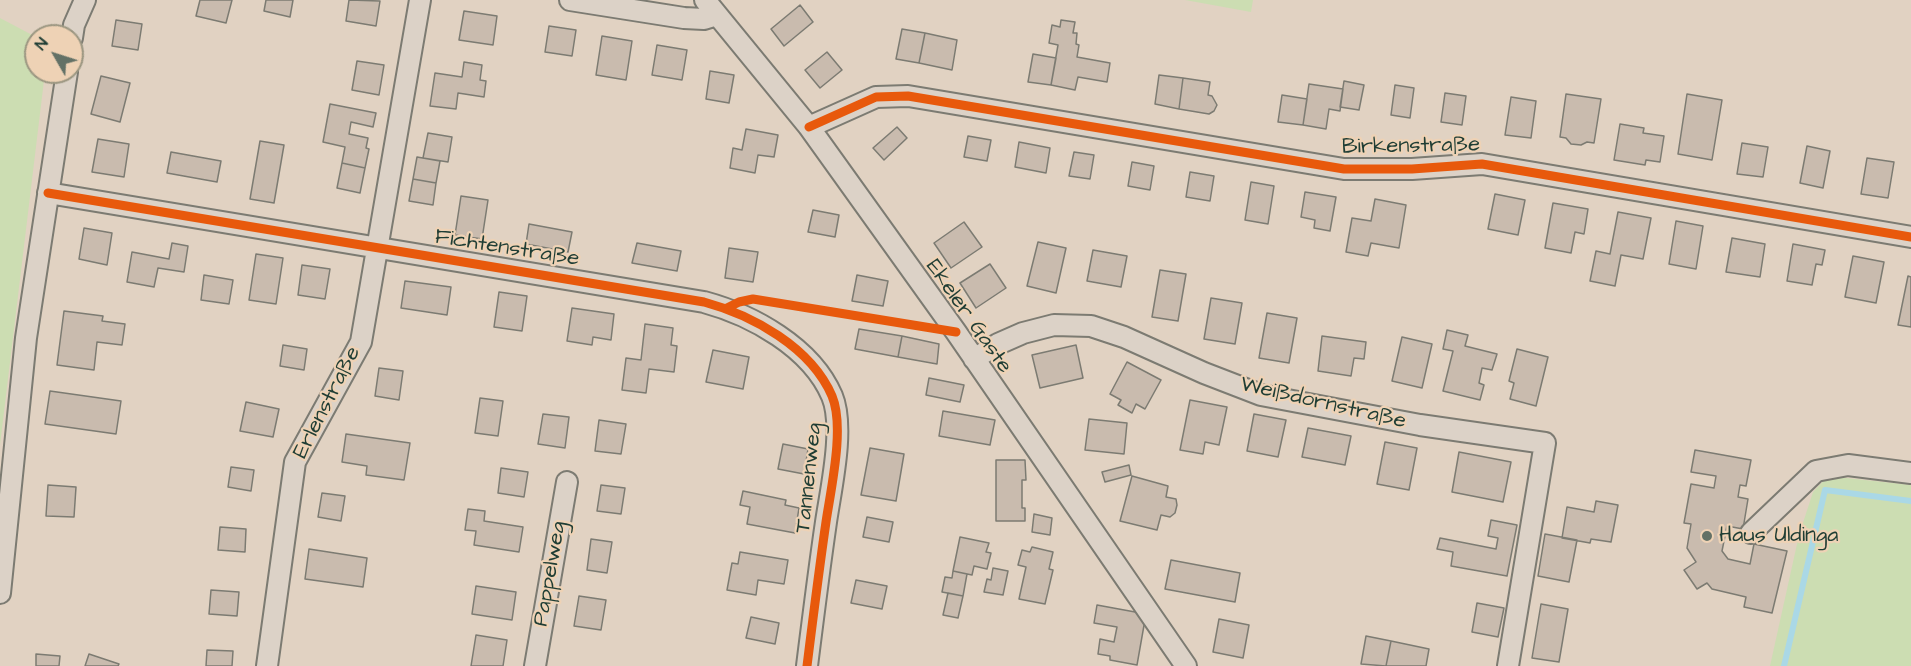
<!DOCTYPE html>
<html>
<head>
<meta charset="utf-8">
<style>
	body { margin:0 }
	#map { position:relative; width:1911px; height:666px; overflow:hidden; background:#e1d2c2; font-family:"Architects Daughter",sans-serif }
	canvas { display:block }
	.north { position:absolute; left:24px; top:24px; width:60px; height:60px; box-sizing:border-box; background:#eed2b5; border:2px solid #9b9681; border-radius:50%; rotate:309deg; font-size:16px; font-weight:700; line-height:24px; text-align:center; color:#1f3d34 }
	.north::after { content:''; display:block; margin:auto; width:21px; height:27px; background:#637166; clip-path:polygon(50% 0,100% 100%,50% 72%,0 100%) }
</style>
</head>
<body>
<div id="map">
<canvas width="1911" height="666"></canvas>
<div class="north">N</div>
</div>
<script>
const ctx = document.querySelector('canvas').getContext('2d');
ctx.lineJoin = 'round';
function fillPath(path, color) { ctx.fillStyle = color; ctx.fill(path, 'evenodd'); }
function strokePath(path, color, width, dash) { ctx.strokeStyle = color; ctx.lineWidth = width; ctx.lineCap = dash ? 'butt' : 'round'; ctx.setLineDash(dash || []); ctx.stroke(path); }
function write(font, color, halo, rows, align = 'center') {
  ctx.font = font + ' "Architects Daughter",sans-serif'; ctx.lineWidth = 4.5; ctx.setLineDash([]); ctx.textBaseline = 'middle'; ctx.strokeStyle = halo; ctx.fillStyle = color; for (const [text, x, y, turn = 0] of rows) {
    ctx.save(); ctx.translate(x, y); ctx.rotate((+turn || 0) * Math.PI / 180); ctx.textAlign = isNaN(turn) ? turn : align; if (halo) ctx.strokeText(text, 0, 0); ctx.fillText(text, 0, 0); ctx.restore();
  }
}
const green = new Path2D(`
	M1185,0H1253L1251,12Z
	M0,18L36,37V72H45L0,445Z
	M1828,476L1911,485V666H1770L1799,535L1813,492Z`);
const stream = new Path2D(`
	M1784,666L1825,490L1911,501`);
const building = new Path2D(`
	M200,0H232L226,23L196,16Z
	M266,0H293L290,17L264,11Z
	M349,0L380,1L376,26L346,21Z
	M800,5L813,22L784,46L771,29Z
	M464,11L497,16L493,45L459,40Z
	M116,20L142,24L138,50L112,46Z
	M1061,20L1075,22L1073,33H1077L1076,44L1079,45L1077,57L1110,63L1107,82L1078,77L1075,90L1051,85L1058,45L1049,43L1052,25L1060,27Z
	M549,26L576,30L572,56L545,52Z
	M902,29L925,33L919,63L896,59Z
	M925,33L957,40L952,70L919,63Z
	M602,36L632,41L626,80L596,75Z
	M657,45L687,50L682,80L652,75Z
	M827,52L842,70L820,88L805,70Z
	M1033,54L1056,58L1051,85L1028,82Z
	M357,61L384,65L379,95L352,90Z
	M464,62L482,65L480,80L486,81L484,97L458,93L456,109L430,106L435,73L462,77Z
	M710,71L734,75L729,103L706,99Z
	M1159,75L1183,78L1179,109L1155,104Z
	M101,76L130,83L120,122L91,114Z
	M1183,78L1210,82L1208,95L1212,96L1217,105L1214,111L1209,114L1179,109Z
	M1344,81L1364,85L1359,110L1340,107Z
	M1309,84L1343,89L1340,111L1329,109L1326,129L1303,125Z
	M1395,85L1414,88L1410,118L1391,115Z
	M1445,93L1466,96L1462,125L1441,122Z
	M1566,94L1601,99L1594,143L1587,142L1581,145L1571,144L1566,138L1560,137Z
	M1687,94L1722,100L1712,160L1678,154Z
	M1282,95L1307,99L1303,125L1278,122Z
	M1511,97L1536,101L1531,138L1505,135Z
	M330,104L376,113L373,127L351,122L349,134L368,138L366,148L369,149L365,168L342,163L345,147L323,142Z
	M1620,124L1644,128L1643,133L1664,136L1660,162L1646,160L1645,165L1614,160Z
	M897,127L907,138L884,160L873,148Z
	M746,129L778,135L774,157L758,155L755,173L730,168L733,148L742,150Z
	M428,133L452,137L448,162L423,158Z
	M968,136L991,140L987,161L964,157Z
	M98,139L129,144L124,177L92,172Z
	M260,141L284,145L274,203L250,199Z
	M1019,142L1050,148L1046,173L1015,167Z
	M1742,143L1768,147L1763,177L1737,174Z
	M1807,146L1830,151L1823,188L1800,183Z
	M171,152L221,161L217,182L167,173Z
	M1074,152L1094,155L1090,179L1069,176Z
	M417,157L440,161L436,183L413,179Z
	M1867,158L1894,162L1888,198L1861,194Z
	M1132,162L1154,166L1150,190L1128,186Z
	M342,163L365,168L360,193L337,188Z
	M1190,172L1214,176L1210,201L1186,197Z
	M413,179L436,183L433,205L409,201Z
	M1251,182L1274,186L1268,224L1245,220Z
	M1305,192L1336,197L1330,231L1314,228L1315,220L1301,217Z
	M1495,194L1525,200L1518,235L1488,229Z
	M461,196L488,200L482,239L455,235Z
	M1375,199L1406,205L1399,248L1371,243L1368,256L1346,252L1352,218L1371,221Z
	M1553,203L1588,209L1584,234L1575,232L1571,253L1545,248Z
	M813,210L839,215L835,237L808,232Z
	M1618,212L1651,218L1643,259L1621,255L1615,286L1590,281L1596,251L1610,254Z
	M1676,221L1703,226L1696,269L1669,264Z
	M964,222L982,247L951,268L934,243Z
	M529,224L572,232L568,252L526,244Z
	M84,228L112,233L107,265L79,259Z
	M1732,238L1765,244L1760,277L1726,272Z
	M1038,242L1066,248L1056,293L1027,286Z
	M172,243L188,246L184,272L158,268L154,287L127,282L132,252L169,259Z
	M637,243L681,251L677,271L632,263Z
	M1793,244L1825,250L1822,265L1816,264L1812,285L1787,281Z
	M729,248L758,252L753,282L725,278Z
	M1093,250L1127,256L1121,287L1087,281Z
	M256,254L283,258L276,304L249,300Z
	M1853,256L1884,262L1876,303L1845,297Z
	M990,264L1006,288L976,308L960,283Z
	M302,265L330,269L325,299L298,295Z
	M1160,270L1186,274L1178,321L1152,317Z
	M204,275L233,280L229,304L201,300Z
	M857,275L888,281L883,306L852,301Z
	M1908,276L1911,277V327L1898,325Z
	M405,281L451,287L447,315L401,308Z
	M499,292L527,296L522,331L494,327Z
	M1211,298L1242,303L1235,344L1204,339Z
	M572,308L614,314L611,340L593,337L592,345L567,341Z
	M64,311L103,316L102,321L125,324L122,345L97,342L94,370L57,365Z
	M1267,313L1297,318L1289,363L1259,358Z
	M645,324L673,328L671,345L677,346L674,372L649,369L646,393L622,390L626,358L641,360Z
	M859,329L902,336L898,357L855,349Z
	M1447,330L1468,335L1465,346L1497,354L1492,370L1482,368L1479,383L1484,385L1480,400L1443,391L1453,351L1443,349Z
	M902,336L939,344L937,364L898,357Z
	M1322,336L1366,342L1364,359L1354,358L1351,376L1318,371Z
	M1402,337L1432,344L1422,388L1392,381Z
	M283,345L307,349L304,370L280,366Z
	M1076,345L1083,378L1040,388L1032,355Z
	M1517,349L1548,357L1536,406L1510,399L1514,383L1509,381Z
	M713,350L749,357L743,389L706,382Z
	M1127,362L1161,380L1145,409L1136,404L1132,413L1118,405L1121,400L1110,394Z
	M379,368L403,371L399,400L375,396Z
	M929,378L964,385L960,402L926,395Z
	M50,391L121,401L116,434L45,424Z
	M480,398L503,401L498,436L475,433Z
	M1190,400L1227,407L1219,445L1205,442L1203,454L1180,450Z
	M246,402L279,409L273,437L240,431Z
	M943,411L995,420L990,445L939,436Z
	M543,414L569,417L565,448L538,444Z
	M1254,414L1286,420L1278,457L1247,451Z
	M1089,419L1127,423L1124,454L1085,450Z
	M599,420L626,424L621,454L595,451Z
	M1308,428L1351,436L1345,465L1302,457Z
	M346,434L410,443L404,480L366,475L367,466L342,462Z
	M1385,442L1417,448L1409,490L1377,484Z
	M783,444L808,449L804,474L778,469Z
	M870,448L904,454L896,501L861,495Z
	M1695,450L1751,460L1746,486L1740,485L1738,497L1748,499L1743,529L1727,526L1722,551L1728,559L1750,564L1754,544L1787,551L1772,613L1744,607L1746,597L1712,589L1707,583L1697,589L1684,570L1696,562L1687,548L1691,524L1684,523L1691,484L1714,488L1716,476L1691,472Z
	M1459,452L1511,462L1503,502L1452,492Z
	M996,460H1025L1026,480H1022V508H1025V521H996Z
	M1129,465L1131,475L1105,482L1102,472Z
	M231,467L254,470L251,491L228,487Z
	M501,468L528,472L524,497L498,493Z
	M1132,476L1168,486L1166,497L1176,499L1177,505L1175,513L1170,517L1161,515L1157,530L1120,521Z
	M48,485L76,487L74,517L46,516Z
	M601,485L625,488L621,514L597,511Z
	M743,491L786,500L785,505L799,508L795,533L747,524L750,507L740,505Z
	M322,493L345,496L341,521L318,517Z
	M1596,501L1618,505L1611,542L1591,539L1590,543L1562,538L1567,507L1594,512Z
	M468,509L485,511L484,521L523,527L519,552L474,545L476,531L465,530Z
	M1034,514L1052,518L1050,535L1032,532Z
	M867,517L893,522L889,542L863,537Z
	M1491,520L1517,525L1507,576L1451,566L1453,552L1437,549L1440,538L1496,549L1498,538L1488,536Z
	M220,527L246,529L245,552L218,550Z
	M1545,534L1577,540L1569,582L1538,576Z
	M960,537L989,543L986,552L991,553L987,569L974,566L972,575L953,571Z
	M591,539L612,542L607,573L587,570Z
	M1032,547L1053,552L1049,569L1053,570L1045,604L1019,599L1026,567L1018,565L1022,550L1030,552Z
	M309,549L367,558L363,587L305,579Z
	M740,552L788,560L784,584L758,580L756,595L727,590L732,563L738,564Z
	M1171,560L1240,573L1235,602L1165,589Z
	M993,568L1008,571L1003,595L984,592L987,579L991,580Z
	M953,571L967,574L963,596L942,592L945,577L952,578Z
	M856,580L887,586L882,609L851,603Z
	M476,586L516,592L512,620L472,614Z
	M211,590L239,592L237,616L209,614Z
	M948,593L963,596L958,618L943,615Z
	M579,596L606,600L601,630L574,626Z
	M1477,603L1504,608L1498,637L1472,632Z
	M1541,604L1568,609L1559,662L1532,658Z
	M1097,605L1146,614L1137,665L1110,660V656L1098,654L1100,639L1114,642L1117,627L1094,623Z
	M751,617L779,623L775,644L746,638Z
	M1219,619L1249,625L1243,658L1213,652Z
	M476,635L507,640L503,666H471Z
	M1366,636L1391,641L1386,666L1361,664Z
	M1391,641L1429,649L1426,666H1386Z
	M207,650L233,651L232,666H206Z
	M36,654L60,656L59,666H36Z
	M89,654L119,664L118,666H85Z`);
const minor = new Path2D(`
	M570,0L684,18L704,19L717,15
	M705,0L809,127L956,332L1186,666
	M72,38L74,25L85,0
	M809,127L876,97L908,96L1344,169H1412L1482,164L1911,237
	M48,193L704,302C752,315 811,347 832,396C845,427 831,488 826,522C819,570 813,618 807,666
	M974,359L998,344L1023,333L1054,325L1091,326L1124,337L1204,373L1261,395L1420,425L1545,443L1508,666
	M1751,533L1816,471L1848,465L1911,473
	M0,593L26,338L67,72
	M267,666L295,462L361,342L420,0
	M535,666L567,482`);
const cycleway = new Path2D(`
	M809,127L876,97L908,96L1344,169H1412L1482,164L1911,237
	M48,193L704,302C752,315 811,347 832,396C845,427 831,488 826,522C819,570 813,618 807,666
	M727,308L739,302L753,299L956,332`);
const markers = [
	[1707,536,6,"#637166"]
];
const streetNames = [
	["Birkenstraße",1411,147,-1],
	["Fichtenstraße",507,249,9],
	["Ekeler Gaste",968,317,55],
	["Erlenstraße",328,403,-63],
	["Weißdornstraße",1323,404,13],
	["Tannenweg",810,478,-84],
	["Pappelweg",551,574,-80]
];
const poiNames = [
	["Haus Uldinga",1719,536]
];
fillPath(green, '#ccddb2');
strokePath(stream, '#aad8e6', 6);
fillPath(building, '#c9bbae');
strokePath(building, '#7c7b72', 1.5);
strokePath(minor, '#7c7b72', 24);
strokePath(minor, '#dcd2c7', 20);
strokePath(cycleway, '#e8590c', 9);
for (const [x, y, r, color] of markers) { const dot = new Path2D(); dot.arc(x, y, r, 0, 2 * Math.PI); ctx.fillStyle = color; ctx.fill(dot); strokePath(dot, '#eed2b5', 2); }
write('22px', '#1f3d34', '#eed2b5', streetNames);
write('22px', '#1f3d34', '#eed2b5', poiNames, 'left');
</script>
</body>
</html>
